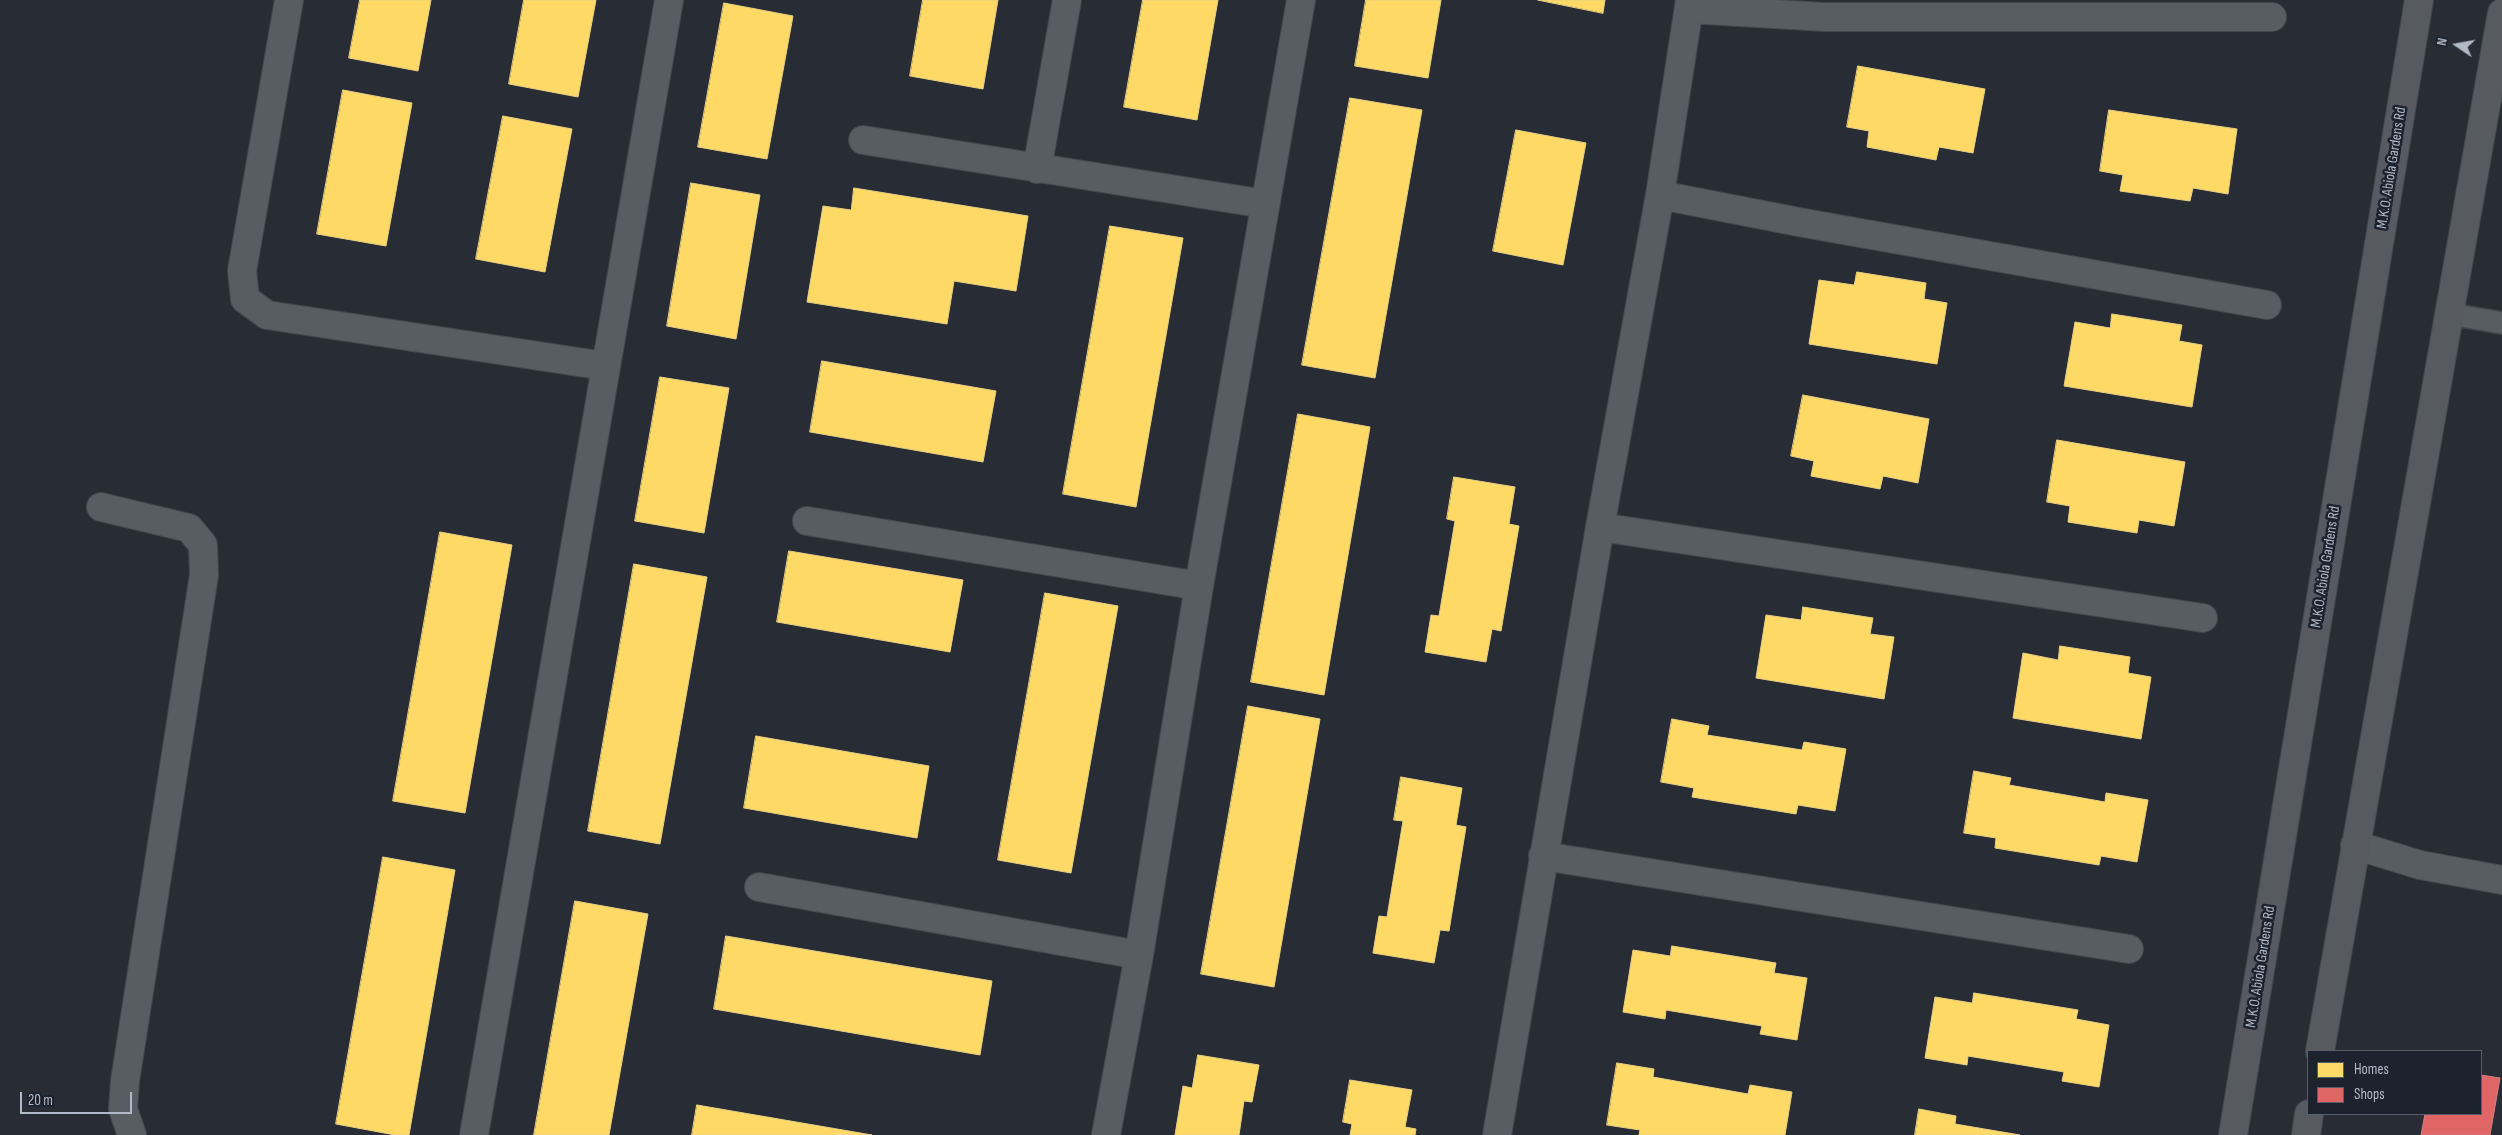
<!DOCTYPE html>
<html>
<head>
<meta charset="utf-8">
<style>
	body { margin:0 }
	#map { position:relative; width:2502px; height:1135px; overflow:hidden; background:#282d35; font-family:"Sofia Sans Condensed",sans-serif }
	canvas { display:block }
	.legend { position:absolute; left:2307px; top:1050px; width:175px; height:65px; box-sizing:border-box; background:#1c232f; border:1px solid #585f6b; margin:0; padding:6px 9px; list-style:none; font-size:15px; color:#b2b9c6 }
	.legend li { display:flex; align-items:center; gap:10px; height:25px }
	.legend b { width:25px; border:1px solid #585f6b }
	.north { position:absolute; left:2432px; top:20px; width:50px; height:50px; -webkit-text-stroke:4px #1c232f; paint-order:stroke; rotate:282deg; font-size:14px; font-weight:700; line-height:20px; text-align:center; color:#b2b9c6 }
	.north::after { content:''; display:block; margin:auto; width:18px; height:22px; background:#b2b9c6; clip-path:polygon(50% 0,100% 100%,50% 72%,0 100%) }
	.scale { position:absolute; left:20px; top:1092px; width:112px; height:22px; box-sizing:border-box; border:2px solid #b2b9c6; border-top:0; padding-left:6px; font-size:15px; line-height:18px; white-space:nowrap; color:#b2b9c6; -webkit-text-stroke:4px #1c232f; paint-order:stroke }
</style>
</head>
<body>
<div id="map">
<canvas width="2502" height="1135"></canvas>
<ul class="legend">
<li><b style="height:14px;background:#ffd966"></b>Homes</li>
<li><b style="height:14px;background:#e06666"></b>Shops</li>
</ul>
<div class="north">N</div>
<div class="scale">20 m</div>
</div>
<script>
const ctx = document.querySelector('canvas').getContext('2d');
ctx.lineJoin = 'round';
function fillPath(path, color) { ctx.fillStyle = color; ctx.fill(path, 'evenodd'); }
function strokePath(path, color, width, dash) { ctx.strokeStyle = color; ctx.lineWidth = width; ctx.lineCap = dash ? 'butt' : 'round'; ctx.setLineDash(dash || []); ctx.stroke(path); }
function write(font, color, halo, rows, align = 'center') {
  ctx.font = font + ' "Sofia Sans Condensed",sans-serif'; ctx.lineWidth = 5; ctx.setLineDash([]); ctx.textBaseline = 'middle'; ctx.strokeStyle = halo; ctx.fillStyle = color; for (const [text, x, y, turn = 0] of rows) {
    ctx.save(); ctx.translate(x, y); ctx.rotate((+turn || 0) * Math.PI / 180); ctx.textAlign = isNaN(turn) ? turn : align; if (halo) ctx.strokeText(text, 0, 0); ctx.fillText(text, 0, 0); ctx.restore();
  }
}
const homes = new Path2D(`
	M360,0H431L418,71L349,58Z
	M524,0H596L578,97L509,84Z
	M923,0H998L983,89L910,76Z
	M1143,0H1218L1197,120L1124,107Z
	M1366,0H1441L1428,78L1355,66Z
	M1538,0H1605L1603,13Z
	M724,3L793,16L767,159L698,147Z
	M1858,66L1985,89L1973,153L1939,147L1936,160L1867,147L1869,131L1847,127Z
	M343,90L412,103L386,246L317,234Z
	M1350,98L1422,110L1375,378L1302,365Z
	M2109,110L2237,129L2228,194L2193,188L2190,201L2120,191L2123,175L2100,171Z
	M503,116L572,129L545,272L476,259Z
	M1516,130L1586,143L1563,265L1493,251Z
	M691,183L760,195L736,339L667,326Z
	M854,188L1028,216L1016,291L954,281L947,324L807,302L823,206L851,210Z
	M1110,226L1183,238L1136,507L1063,494Z
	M1857,272L1926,283L1924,299L1947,303L1937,364L1809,344L1819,280L1854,285Z
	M2112,314L2182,325L2179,341L2202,345L2192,407L2064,386L2075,322L2110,328Z
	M822,361L996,391L983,462L810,432Z
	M660,377L729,388L704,533L635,521Z
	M1803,395L1929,419L1918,483L1883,476L1880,489L1811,476L1814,461L1791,456Z
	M1298,414L1370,427L1324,695L1251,682Z
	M2057,440L2185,462L2174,526L2139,520L2137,533L2068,522L2070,506L2047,502Z
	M1454,477L1515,487L1509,524L1519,526L1501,631L1492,629L1486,662L1425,652L1431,615L1439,616L1455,521L1447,519Z
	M440,532L512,545L465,813L393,801Z
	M789,551L963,580L950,652L777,622Z
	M634,564L707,577L660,844L588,831Z
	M1045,593L1118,606L1071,873L998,860Z
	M1803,607L1873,618L1870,634L1894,637L1884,699L1756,678L1766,615L1801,620Z
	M2060,646L2130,657L2128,673L2151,677L2141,739L2013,718L2023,653L2058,660Z
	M1248,706L1320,719L1274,987L1201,974Z
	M1672,719L1709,726L1707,735L1802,750L1804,742L1846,749L1835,811L1798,805L1796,814L1692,797L1694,788L1661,782Z
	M756,736L929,766L917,838L744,808Z
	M1974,771L2011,778L2009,785L2105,802L2106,793L2148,800L2137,862L2101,856L2099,865L1995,848L1996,838L1964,833Z
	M1401,777L1462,788L1456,825L1466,827L1449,931L1440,930L1434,963L1373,953L1379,916L1387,917L1403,821L1394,820Z
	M383,857L455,870L409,1135H395L336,1124Z
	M575,901L648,914L609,1135H534Z
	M726,936L992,981L980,1055L714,1009Z
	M1672,946L1776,963L1774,973L1807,978L1797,1040L1760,1034L1762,1026L1666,1010L1665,1019L1623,1012L1633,950L1670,956Z
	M1974,993L2078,1010L2076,1019L2109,1025L2099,1087L2062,1081L2064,1072L1968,1056L1967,1065L1925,1058L1935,997L1972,1003Z
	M1198,1055L1259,1065L1252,1102L1244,1101L1239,1135H1175L1183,1086L1192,1088Z
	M1617,1063L1654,1069L1653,1077L1748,1094L1750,1085L1792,1092L1785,1135H1639L1640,1130L1607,1125Z
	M1350,1080L1412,1090L1405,1127L1416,1129L1415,1135H1350L1352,1124L1343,1122Z
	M697,1105L872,1135H692Z
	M1919,1109L1956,1116L1955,1124L2020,1135H1915Z`);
const shops = new Path2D(`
	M2481,1075L2500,1078L2490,1135H2421L2425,1114H2481Z`);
const lane = new Path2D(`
	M2449,314L2502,323`);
const street = new Path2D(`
	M289,0L242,271L245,299L267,315L605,366
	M1689,9L1825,17H2272
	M863,140L1265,204
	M1037,169L1067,0
	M1660,195L1804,223L2267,305
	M101,507L189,528L203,545L204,575L125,1081L123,1109L132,1135
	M807,521L1199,586
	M1600,527L2203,618
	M2355,845L2420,865L2502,880
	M1543,856L2129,949
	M759,887L1139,955
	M474,1135L669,0
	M1106,1135L1139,955L1199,586L1301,0
	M1497,1135L1600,527L1660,195L1690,0`);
const secondary = new Path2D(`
	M2320,1051L2502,13
	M2233,1135L2419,0
	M2306,1135L2309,1114`);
const streetNames = [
	["M.K.O. Abiola Gardens Rd",2392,168,-81],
	["M.K.O. Abiola Gardens Rd",2326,567,-81],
	["M.K.O. Abiola Gardens Rd",2261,967,-81]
];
fillPath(homes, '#ffd966');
strokePath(homes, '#e8cf83', 1);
fillPath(shops, '#e06666');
strokePath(shops, '#d27f83', 1);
strokePath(lane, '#44484e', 24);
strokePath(street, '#44484e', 30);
strokePath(secondary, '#44484e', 30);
strokePath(lane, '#585c63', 21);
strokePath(street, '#585c63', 28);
strokePath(secondary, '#575a61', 28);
write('15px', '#b2b9c6', '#1c232f', streetNames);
</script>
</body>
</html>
